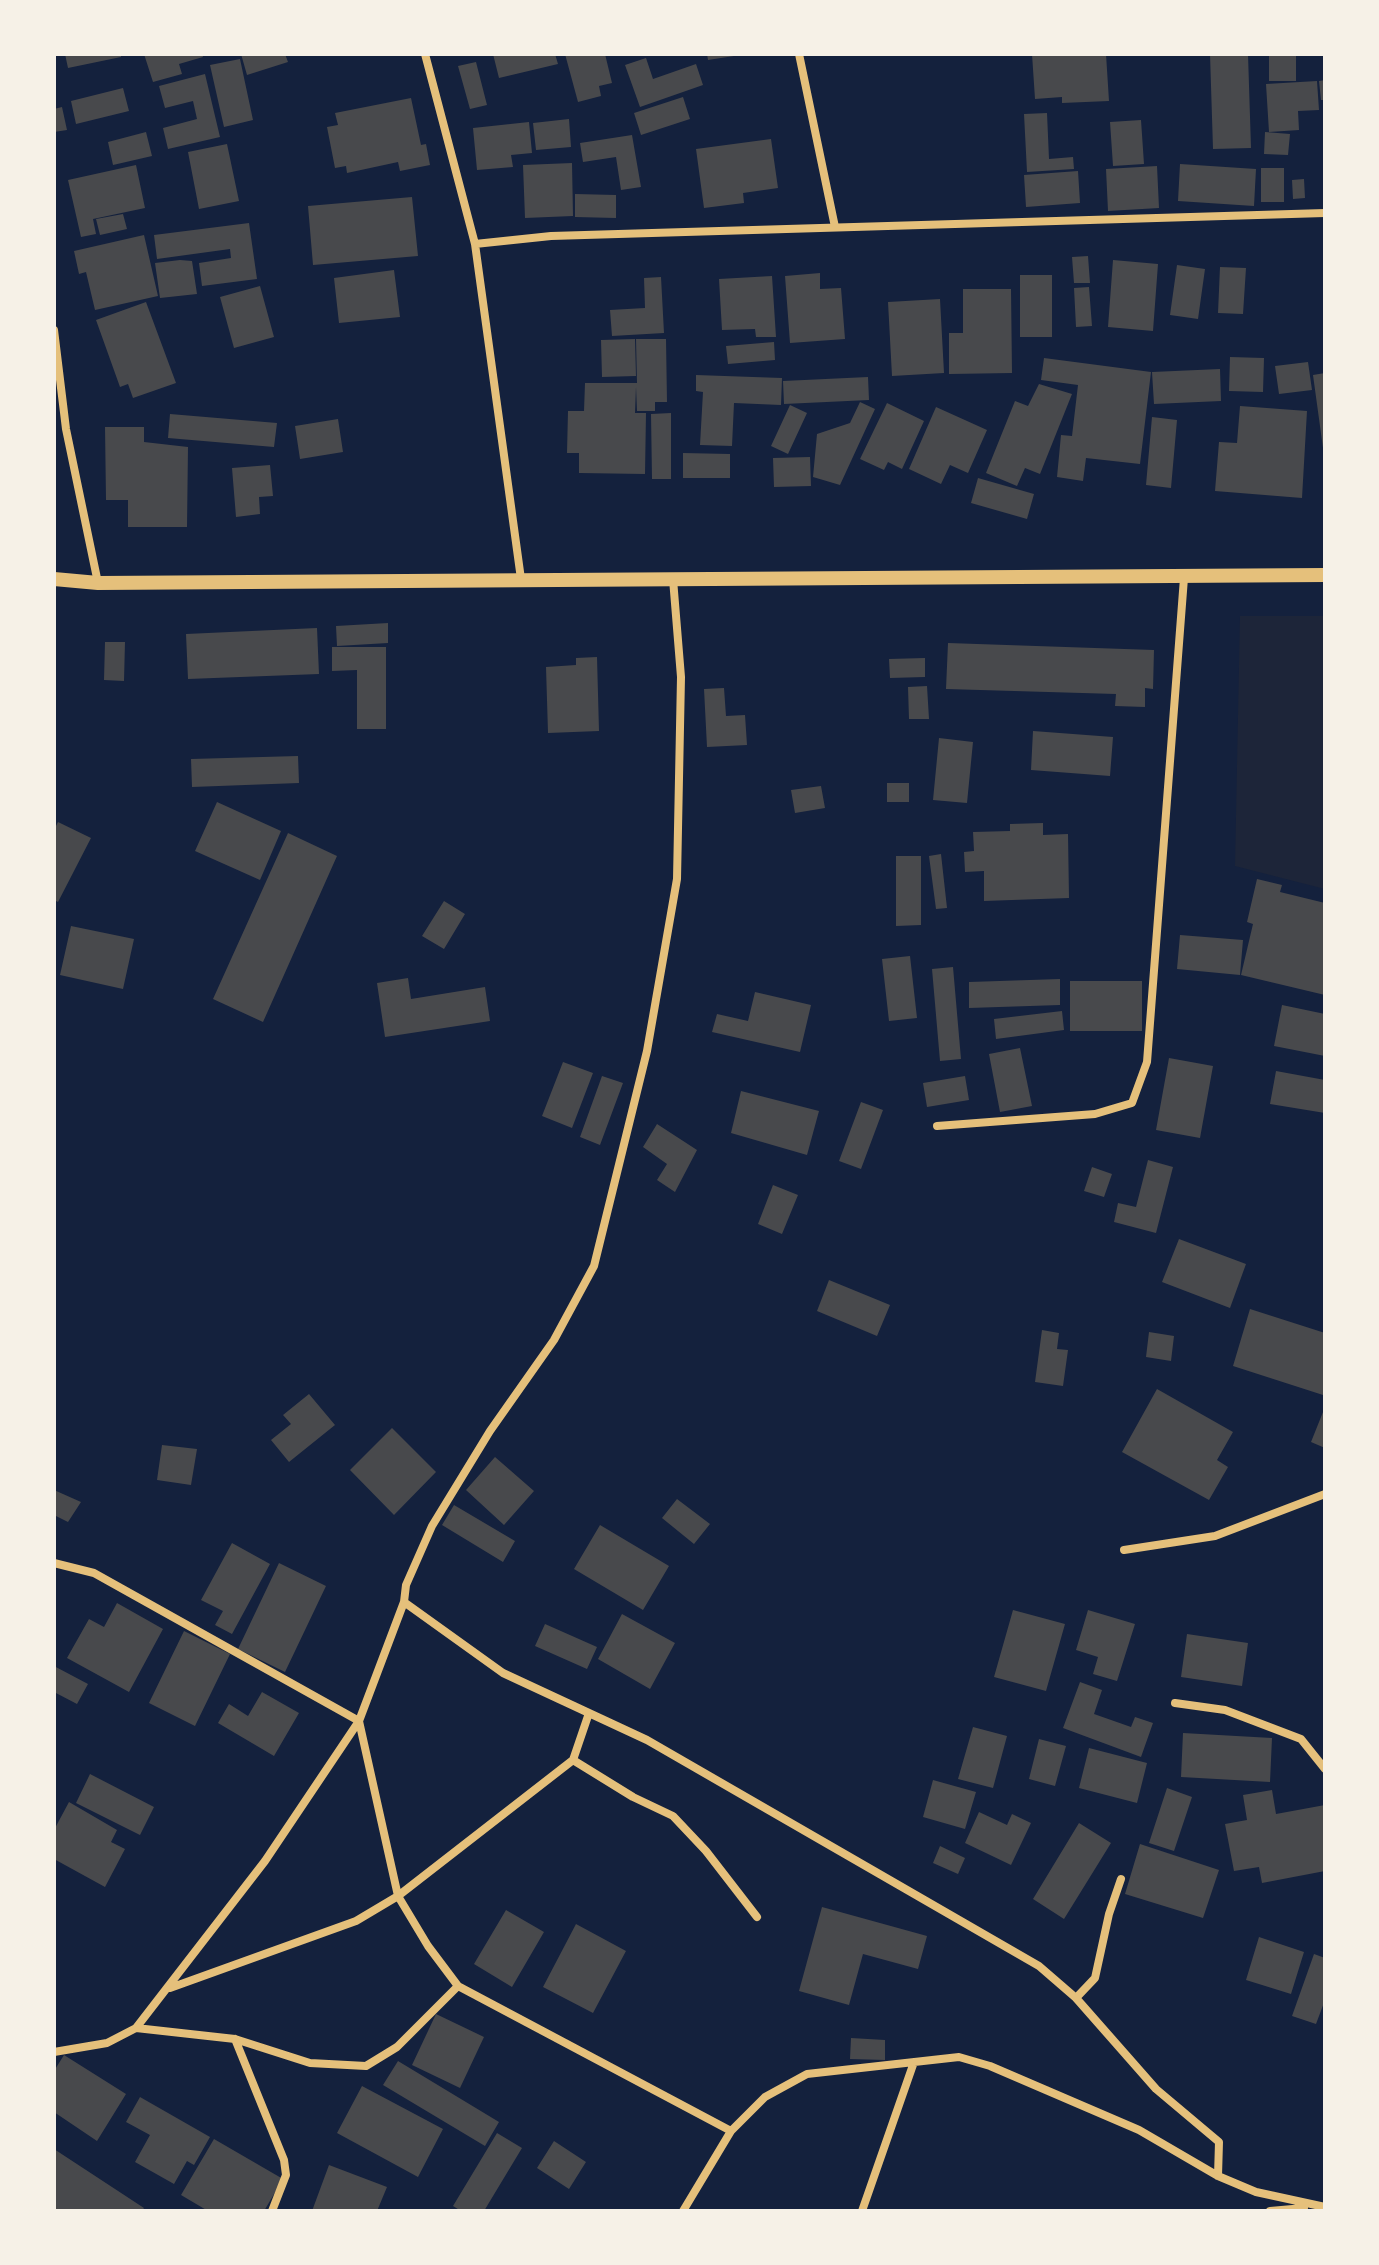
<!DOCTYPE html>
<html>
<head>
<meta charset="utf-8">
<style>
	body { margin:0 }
	#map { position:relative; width:1379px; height:2265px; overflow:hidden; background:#14213d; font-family:"Roboto Condensed",sans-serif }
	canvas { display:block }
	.frame { position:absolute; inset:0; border:56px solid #f6f1e7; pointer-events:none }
</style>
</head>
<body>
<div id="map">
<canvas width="1379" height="2265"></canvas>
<div class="frame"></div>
</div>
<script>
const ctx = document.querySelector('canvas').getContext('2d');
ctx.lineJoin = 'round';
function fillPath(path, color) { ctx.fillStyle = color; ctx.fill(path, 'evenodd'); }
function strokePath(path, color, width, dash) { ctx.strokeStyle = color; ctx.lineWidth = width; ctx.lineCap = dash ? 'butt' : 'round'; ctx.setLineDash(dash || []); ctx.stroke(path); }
const green = new Path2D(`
	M1240,616H1325V889L1235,866Z`);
const building = new Path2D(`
	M65,54H121V57L68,68Z
	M144,54H202L203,57L179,64L182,74L153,82Z
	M241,54H285L288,62L247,75Z
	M493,54H555L558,64L499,78Z
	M565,54H605L612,83L599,86L601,96L578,102Z
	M707,54H733L734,56L708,60Z
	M1032,54H1106L1109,101L1062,103V97L1035,99Z
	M1210,54H1248L1251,148L1213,149Z
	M1269,54H1296V81H1269Z
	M646,58L653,79L696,64L703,85L640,107L625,65Z
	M240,59L253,120L224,127L210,65Z
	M476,62L487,105L470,109L458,66Z
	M205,74L220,137L168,149L163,128L197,119L193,101L165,108L159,86Z
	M1325,80V100H1321L1319,81Z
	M1317,81L1319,110L1298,111L1299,130L1269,132L1266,84Z
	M123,88L129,111L76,124L71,101Z
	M683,97L690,119L641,135L634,113Z
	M411,98L421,145L426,144L430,165L400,171L398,162L347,173L346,166L335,168L327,127L338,125L335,113Z
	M62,107L67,130L54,132V109Z
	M1047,113L1049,159L1073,157L1074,169L1027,172L1024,114Z
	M569,119L571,147L536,150L533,123Z
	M1141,120L1144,164L1113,166L1110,122Z
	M529,122L532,153L511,155L513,167L477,170L473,128Z
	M146,132L152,156L113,165L108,142Z
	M1265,132L1290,134L1288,155L1264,154Z
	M632,135L641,187L621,190L616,157L583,162L580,143Z
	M771,139L778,188L743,193L744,203L704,208L696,149Z
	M227,144L239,201L199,209L188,152Z
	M572,163L573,216L525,218L523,165Z
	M1180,164L1256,169L1254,206L1178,201Z
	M136,165L145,208L93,219L96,234L81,237L68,180Z
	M1157,166L1159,208L1108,211L1106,169Z
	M1261,168H1284V202H1261Z
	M1078,171L1080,203L1026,207L1024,175Z
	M1304,179L1305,198L1293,199L1292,180Z
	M575,194L616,195V218L575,217Z
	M412,197L418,256L313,265L308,206Z
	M123,214L127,229L100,235L96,219Z
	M249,223L257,279L202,286L199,263L231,258L230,249L157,259L154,235Z
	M144,235L158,296L95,310L86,272L79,274L74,251Z
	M1088,256L1090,283H1074L1072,257Z
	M180,260L192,261L197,294L160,298L155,263Z
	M1113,260L1158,264L1153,331L1108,327Z
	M1177,265L1205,269L1198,319L1170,315Z
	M1220,267L1246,268L1243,314L1218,313Z
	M394,270L400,317L339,323L334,278Z
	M820,273V289L841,288L845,339L790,343L785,276Z
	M1020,275H1052V337H1020Z
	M772,276L776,337H756L755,329L722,330L719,279Z
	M661,277L664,333L612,336L610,310L645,308L644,278Z
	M260,286L274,337L234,348L220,297Z
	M1089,287L1092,326L1076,327L1074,288Z
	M963,289H1011L1012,373L949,374V333H963Z
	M940,299L944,373L892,376L888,302Z
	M146,302L176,383L133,398L128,384L120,387L96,320Z
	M635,339L636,376L602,377L601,340Z
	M636,339H666L667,402H655V411H637L636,387L635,413H646L645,474L579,473V453H567L568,411H584L585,383H637Z
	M774,342L775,360L728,364L726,346Z
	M1230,357L1264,358L1263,392L1229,391Z
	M1044,358L1151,372L1140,464L1086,458L1083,481L1057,477L1061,435L1072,436L1078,385L1041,380Z
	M1308,362L1312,390L1279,394L1275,366Z
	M1220,369L1221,401L1154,404L1152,372Z
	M1325,373V447L1323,448L1313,375Z
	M696,375L782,378L781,405L734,403L732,446L700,445L703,392L696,391Z
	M868,377L869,400L784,404L783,381Z
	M1039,384L1072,394L1040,474L1025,468L1017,486L986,473L1015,401L1028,406Z
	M860,402L875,409L840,485L813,477L817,434L850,423Z
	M887,403L924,421L902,469L888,462L884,470L860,459Z
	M790,405L807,413L788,454L771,446Z
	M1240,406L1307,411L1302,498L1215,491L1219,442L1237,443Z
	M936,407L987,430L968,473L950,465L941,484L909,469Z
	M671,413V479H652L651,414Z
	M170,414L277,423L274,447L168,438Z
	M1152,417L1177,420L1171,488L1146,485Z
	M338,419L343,452L300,459L295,426Z
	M105,427H144V442L188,447L187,527H128V500H106Z
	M683,453L730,454V478H683Z
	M810,457L811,486L774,487L773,458Z
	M270,465L273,496L259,497L260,514L236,517L232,468Z
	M978,478L1034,494L1027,519L971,503Z
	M388,623V643L337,646L336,626Z
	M317,628L319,674L188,679L186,634Z
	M105,642H125L124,681L104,680Z
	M948,643L1154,650L1153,689L1145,688V707L1115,706L1116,694L946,689Z
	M332,647H386V729H357V670L332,671Z
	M597,657L599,731L548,733L546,667L576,665V658Z
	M925,658V677L890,678L889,659Z
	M927,686L929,719H909L908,687Z
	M724,688L726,716L745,715L747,745L707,747L704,689Z
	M1033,731L1113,737L1110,776L1031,770Z
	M939,738L973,742L967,803L933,800Z
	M298,756L299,783L192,787L191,759Z
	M887,783H909V802H887Z
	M821,786L825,808L795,813L791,790Z
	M217,802L281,831L260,880L195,851Z
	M58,822L91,838L58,902L54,900V830Z
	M1043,823V835L1068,834L1069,898L984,901V871L965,872L964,852L974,851L973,832L1010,831V824Z
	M288,833L337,856L263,1022L213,999Z
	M941,854L947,908L936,909L929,856Z
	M896,856H921V925L896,926Z
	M1257,879L1282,885L1280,892L1325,903V995L1241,975L1253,924L1247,922Z
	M444,901L465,914L444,949L422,936Z
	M71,926L134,939L123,989L60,975Z
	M1180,935L1243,940L1240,975L1177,969Z
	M910,956L917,1018L889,1021L882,959Z
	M953,967L961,1059L940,1061L932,969Z
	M408,978L411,999L485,987L490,1021L385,1037L377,983Z
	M1060,979V1005L969,1008V982Z
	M1070,981H1142V1031H1070Z
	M755,992L811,1005L800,1052L712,1032L717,1014L748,1021Z
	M1282,1005L1325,1014V1056L1274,1046Z
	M1062,1011L1064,1030L996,1039L994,1019Z
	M1020,1048L1032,1106L1000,1112L989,1054Z
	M1169,1058L1213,1066L1200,1138L1156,1130Z
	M563,1062L593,1073L572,1128L542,1116Z
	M1276,1071L1325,1080V1113L1270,1104Z
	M602,1076L623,1083L600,1145L580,1137Z
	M965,1076L969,1100L927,1107L923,1083Z
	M741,1091L819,1111L807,1155L731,1133Z
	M861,1102L883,1110L861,1169L839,1161Z
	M657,1124L697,1150L675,1192L657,1180L667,1164L643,1147Z
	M1148,1160L1173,1167L1156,1233L1114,1222L1118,1203L1136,1207Z
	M1092,1167L1112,1174L1104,1197L1084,1191Z
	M773,1185L798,1195L782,1234L758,1224Z
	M1179,1239L1246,1264L1230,1308L1162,1282Z
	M829,1280L890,1305L877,1336L817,1311Z
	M1250,1309L1325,1333L1323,1395L1233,1366Z
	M1042,1330L1059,1333L1057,1349L1068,1350L1063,1386L1035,1382Z
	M1149,1332L1174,1336L1171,1361L1146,1357Z
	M1157,1389L1233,1432L1217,1460L1228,1467L1209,1500L1122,1452Z
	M309,1394L335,1425L289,1462L271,1440L291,1424L283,1415Z
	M1325,1407V1448L1311,1442Z
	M392,1428L436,1472L394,1515L350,1470Z
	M162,1445L197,1449L191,1485L157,1480Z
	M495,1457L534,1491L504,1525L466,1490Z
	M54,1490L81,1502L68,1522L54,1515Z
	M677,1499L710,1524L694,1544L662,1518Z
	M454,1505L515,1541L503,1562L442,1525Z
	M600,1525L669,1566L643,1610L574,1569Z
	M232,1543L270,1564L232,1634L215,1625L223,1611L201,1600Z
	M279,1563L326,1586L285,1672L238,1649Z
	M117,1603L163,1629L129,1692L67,1658L89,1619L104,1627Z
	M1013,1610L1065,1624L1046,1691L994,1677Z
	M1088,1610L1135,1624L1117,1681L1093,1674L1098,1657L1076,1650Z
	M622,1614L675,1643L650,1689L598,1659Z
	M545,1624L597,1647L587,1669L535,1646Z
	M184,1631L230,1654L195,1726L149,1703Z
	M1187,1634L1248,1643L1242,1686L1181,1677Z
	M54,1666L88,1684L77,1704L54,1692Z
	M1080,1682L1102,1690L1094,1714L1131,1727L1135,1717L1153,1723L1141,1757L1063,1728Z
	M262,1692L299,1713L274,1756L218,1723L229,1704L248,1716Z
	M973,1727L1007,1736L993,1788L958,1779Z
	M1183,1733L1272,1738L1270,1782L1181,1777Z
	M1039,1739L1066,1746L1055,1786L1029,1779Z
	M1089,1748L1147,1763L1137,1803L1079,1788Z
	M90,1774L154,1807L140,1835L76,1803Z
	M933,1780L976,1792L965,1829L923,1817Z
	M1167,1788L1192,1797L1174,1851L1149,1843Z
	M1272,1790L1276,1814L1325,1805V1871L1262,1883L1259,1867L1234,1871L1225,1824L1247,1820L1243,1795Z
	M69,1802L117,1830L111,1842L125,1849L105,1887L54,1859V1830Z
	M979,1812L1007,1825L1012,1814L1031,1823L1011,1865L965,1843Z
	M1079,1823L1111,1843L1064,1919L1033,1899Z
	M1140,1844L1219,1870L1203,1918L1125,1894Z
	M940,1846L965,1858L958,1874L933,1863Z
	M822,1907L927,1936L918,1969L863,1954L849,2005L799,1991Z
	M506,1910L544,1932L512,1987L474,1964Z
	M576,1924L626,1951L593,2013L543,1987Z
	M1259,1937L1304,1952L1291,1994L1246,1980Z
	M1314,1954L1325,1958V2000L1316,2024L1292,2016Z
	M436,2014L484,2037L460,2088L412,2065Z
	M851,2038L885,2040V2060L850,2059Z
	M64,2055L126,2094L97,2141L54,2112V2071Z
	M398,2061L499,2122L485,2146L383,2085Z
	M362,2086L443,2129L418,2177L337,2133Z
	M140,2097L210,2137L194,2165L187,2161L174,2184L135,2162L150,2135L126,2122Z
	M497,2133L522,2148L484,2211H461L453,2206Z
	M214,2139L283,2179L264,2211H208L181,2195Z
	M554,2141L586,2162L569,2189L537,2168Z
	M54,2149L144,2208L142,2211H54Z
	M329,2165L387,2187L377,2211H312Z`);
const minor = new Path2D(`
	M425,54L475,244L521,579
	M799,54L835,227
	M475,244L551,236L1325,213
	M54,330L66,429L98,583
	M937,1126L1095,1114L1132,1103L1147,1062L1184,578
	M1124,1550L1215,1536L1325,1494
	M54,1563L94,1573L359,1721L398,1896L428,1946L458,1986L731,2131L765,2097L807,2074L959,2057L990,2066L1139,2130L1218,2176L1256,2192L1325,2207
	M404,1602L503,1673L647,1740L1039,1966L1076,1998L1156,2089L1219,2142L1218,2176
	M1175,1703L1225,1710L1301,1739L1325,1769
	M589,1713L573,1760L633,1797L673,1816L706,1851L757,1917
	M170,1988L356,1921L398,1896L573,1760
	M1076,1998L1095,1978L1109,1914L1121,1879
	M136,2028L235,2039L310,2063L366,2066L397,2047L458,1986
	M235,2039L284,2160L286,2175L272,2211
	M54,2052L107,2043L136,2028L265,1861L359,1721L404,1602L406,1585L432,1526L490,1431L554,1340L594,1266L647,1051L677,879L681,677L673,579
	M683,2211L731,2131
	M862,2211L914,2062
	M1270,2211L1304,2208`);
const tertiary = new Path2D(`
	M54,579L98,583L1325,575`);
fillPath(green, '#1d2539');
fillPath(building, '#48494c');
strokePath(minor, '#e5c07b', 8);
strokePath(tertiary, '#e5c07b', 14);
</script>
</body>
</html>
